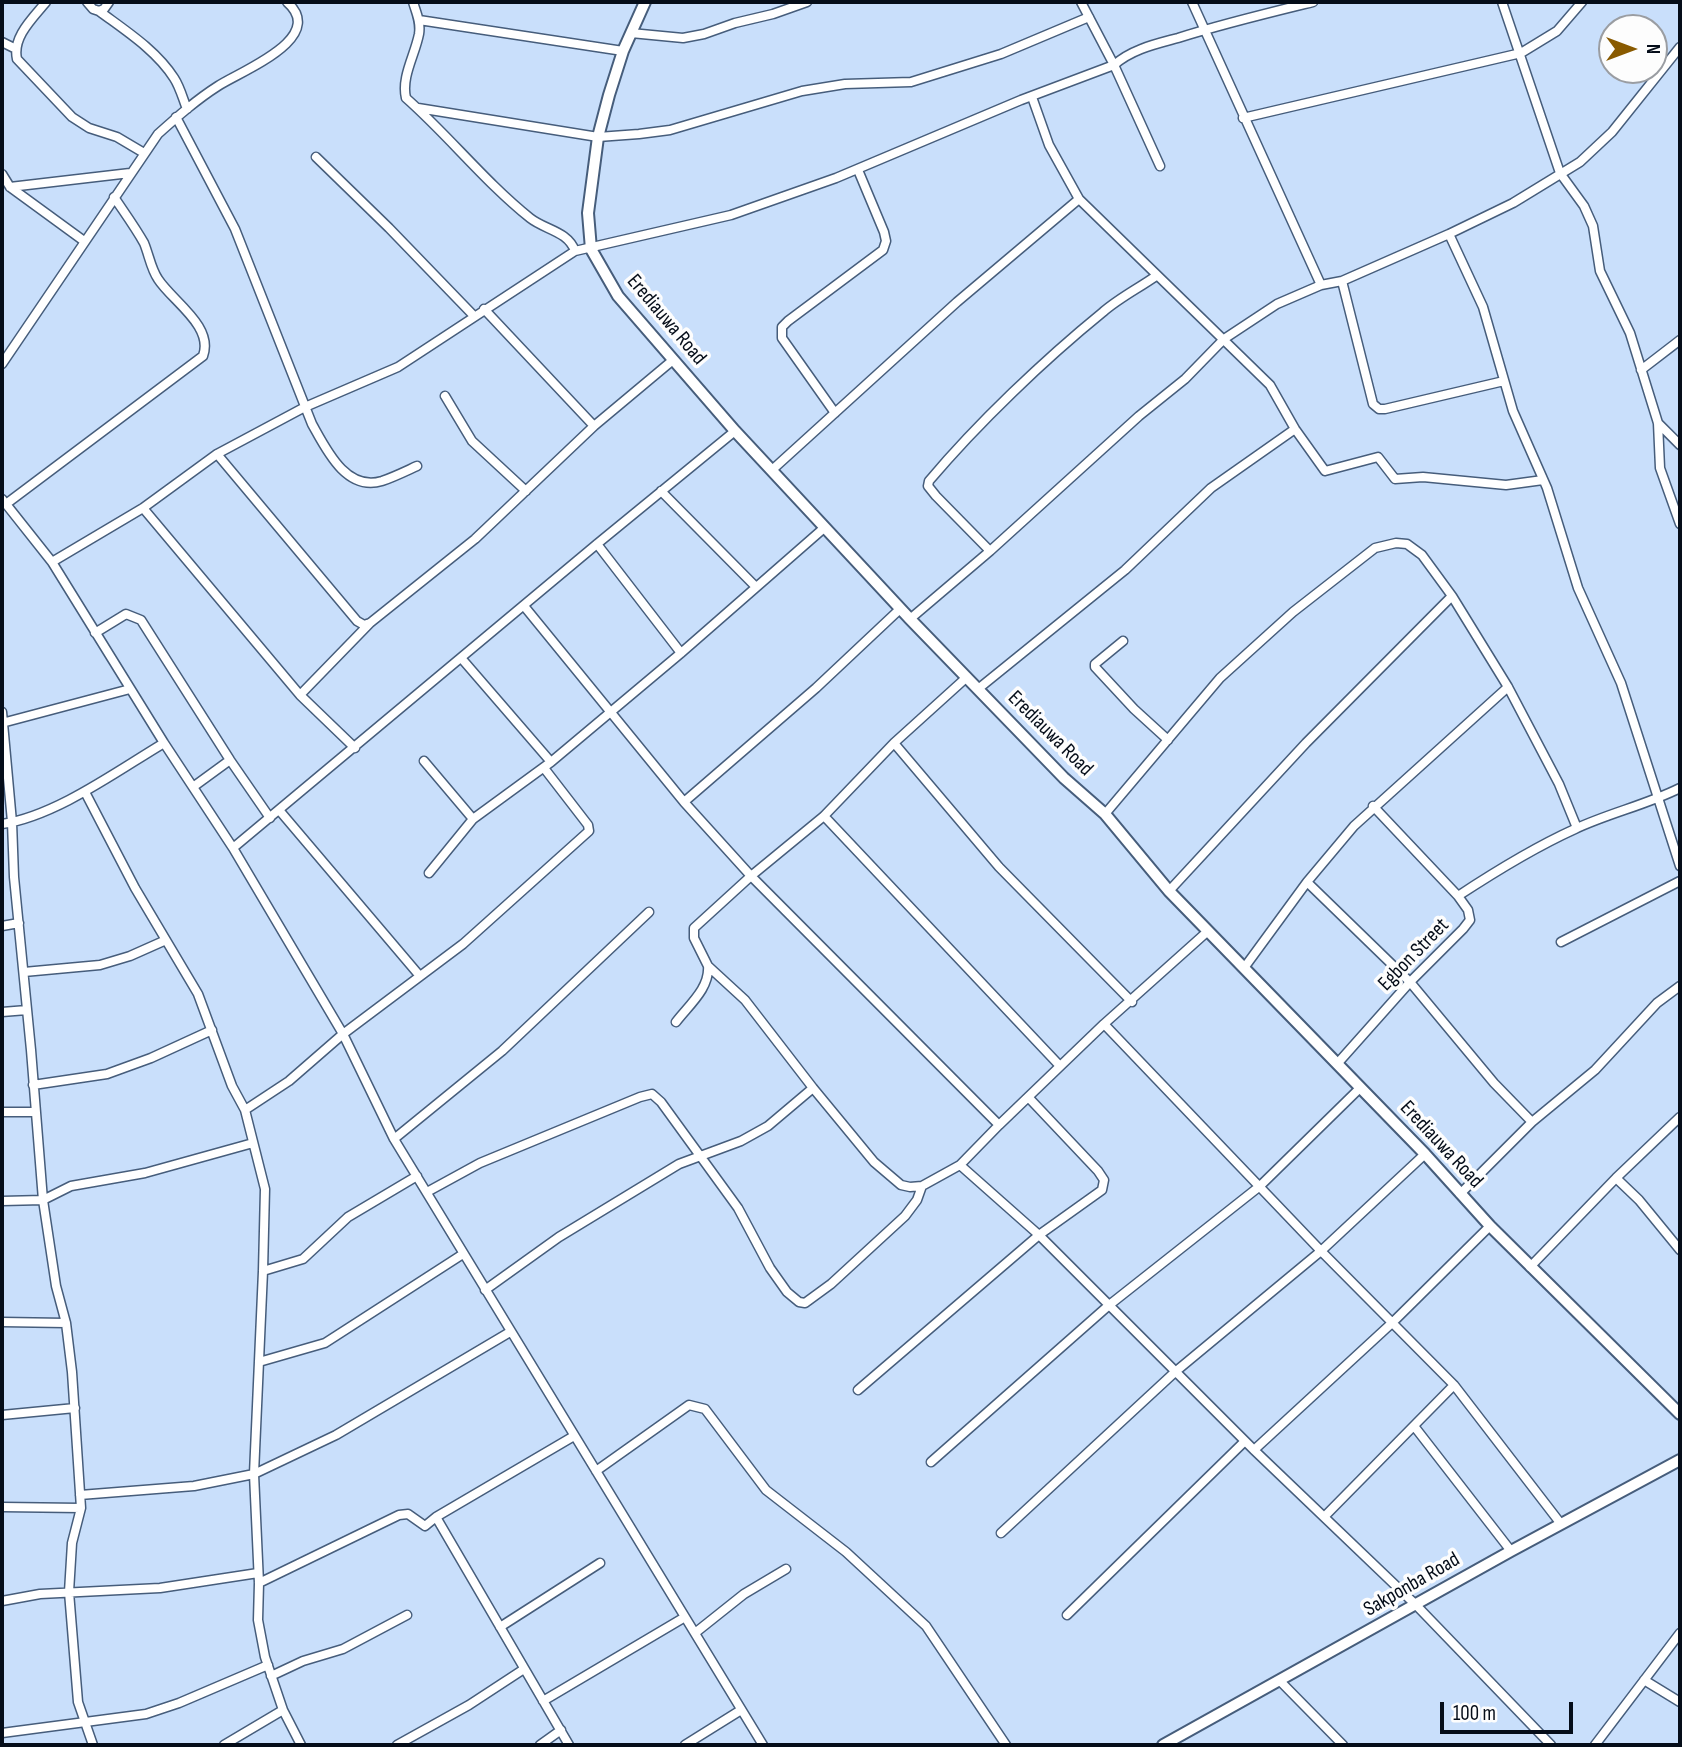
<!DOCTYPE html>
<html>
<head>
<meta charset="utf-8">
<style>
	body { margin:0 }
	#map { position:relative; width:1682px; height:1747px; overflow:hidden; background:#c9dffb; font-family:"Sofia Sans Condensed",sans-serif }
	canvas { display:block }
	.frame { position:absolute; inset:0; border:4px solid #050d19; pointer-events:none }
	.north { position:absolute; left:1598px; top:14px; width:70px; height:70px; box-sizing:border-box; background:#fdfdfd; border:2px solid #9a9da2; border-radius:50%; rotate:90deg; font-size:19px; font-weight:700; line-height:28px; text-align:center; color:#050d19 }
	.north::after { content:''; display:block; margin:auto; width:24px; height:32px; background:#895a00; clip-path:polygon(50% 0,100% 100%,50% 72%,0 100%) }
	.scale { position:absolute; left:1440px; top:1702px; width:133px; height:32px; box-sizing:border-box; border:4px solid #050d19; border-top:0; padding-left:9px; font-size:21px; line-height:24px; white-space:nowrap; color:#050d19; -webkit-text-stroke:5px #fdfdfd; paint-order:stroke }
</style>
</head>
<body>
<div id="map">
<canvas width="1682" height="1747"></canvas>
<div class="frame"></div>
<div class="north">N</div>
<div class="scale">100 m</div>
</div>
<script>
const ctx = document.querySelector('canvas').getContext('2d');
ctx.lineJoin = 'round';
function strokePath(path, color, width, dash) { ctx.strokeStyle = color; ctx.lineWidth = width; ctx.lineCap = dash ? 'butt' : 'round'; ctx.setLineDash(dash || []); ctx.stroke(path); }
function write(font, color, halo, rows, align = 'center') {
  ctx.font = font + ' "Sofia Sans Condensed",sans-serif'; ctx.lineWidth = 7; ctx.setLineDash([]); ctx.textBaseline = 'middle'; ctx.strokeStyle = halo; ctx.fillStyle = color; for (const [text, x, y, turn = 0] of rows) {
    ctx.save(); ctx.translate(x, y); ctx.rotate((+turn || 0) * Math.PI / 180); ctx.textAlign = isNaN(turn) ? turn : align; if (halo) ctx.strokeText(text, 0, 0); ctx.fillText(text, 0, 0); ctx.restore();
  }
}
const street = new Path2D(`
	M46,2C33,18 12,37 17,59L72,117L89,128L117,137L144,153
	M87,2L93,9L99,11C126,31 156,50 174,78C180,87 183,99 187,109
	M413,2C416,12 421,22 419,34C415,55 401,77 406,98C449,136 485,182 530,218C545,230 568,231 575,251
	M1081,2L1114,65L1160,166
	M1192,2L1321,285
	M1502,2L1560,173L1584,206L1593,226L1600,271L1630,333L1658,423L1660,468L1680,524
	M99,11L104,9L109,2
	M419,20L623,51
	M631,33L683,38L704,34L735,23L773,14L807,2
	M2,42L14,48
	M1032,97L1049,145L1079,199L1270,385L1295,429L1325,471L1378,457L1395,479L1423,477L1506,485L1543,480
	M418,108L598,137L639,134L670,130L802,91L845,84L911,82L1001,54L1089,17
	M176,117L235,229L312,424C326,449 346,492 382,481C394,477 406,471 417,466
	M1243,118L1521,53L1557,31L1582,2
	M316,157L389,228L474,316
	M2,174L10,187L84,241
	M10,187L130,173
	M1449,234L1483,307L1513,411L1547,488L1578,588L1621,683L1680,866
	M1342,281L1373,404L1379,409H1385L1504,381
	M484,309L594,426
	M2,364L158,134C177,117 196,100 218,86C241,71 328,38 287,2
	M1641,370L1680,340
	M445,396L472,441L526,491
	M835,413L782,338V327L788,321L883,250L886,241L884,232L858,170
	M1658,423L1680,445
	M217,454L357,621L364,625L370,623L475,539L594,426L673,360
	M772,470L957,302L1079,199
	M661,491L756,587
	M2,499L52,562L164,743L233,848L343,1034L394,1139L763,1745
	M6,504L203,356C214,326 172,301 158,279C151,269 149,255 144,243C135,227 124,212 114,197
	M143,508L300,695L355,748
	M597,544L681,653
	M990,551L936,496L928,486L929,481C978,423 1044,360 1103,312C1119,298 1139,288 1156,276
	M52,562L143,508L217,454L305,407L398,367L575,251L731,215L836,178L1021,100L1114,65C1132,49 1156,44 1178,38C1222,24 1268,13 1313,2
	M524,606L684,802L751,876L999,1125
	M910,619L990,551L1139,416L1185,379L1224,339L1277,304L1321,285L1342,281L1449,234L1513,203L1580,162L1612,132L1680,47
	M95,633L126,614L141,620L230,760L270,818
	M1123,641L1095,664V667L1134,709L1168,740
	M462,659L551,762
	M978,689L1125,570L1211,488L1295,429
	M300,695L370,623
	M2,712L12,822L14,877L31,1050L43,1200L56,1286L66,1323L72,1372L81,1508L72,1543L69,1592L78,1702L93,1745
	M2,723L130,689
	M894,743L999,867L1132,1002
	M424,761L473,819
	M193,787L230,760
	M85,792L135,888L198,994L232,1086L245,1110L265,1189L263,1271L254,1474L259,1583L258,1620L265,1657L283,1710L301,1745
	M684,802L816,688L900,609
	M279,810L419,975
	M1105,814L1220,678L1293,612L1375,548L1396,543L1407,544L1422,555L1452,596L1508,687L1559,784L1577,828
	M824,816L1060,1066
	M2,824C56,816 117,771 164,743
	M233,848L597,544L735,431
	M429,873L473,819L551,762L681,653L824,528
	M1307,882L1410,982L1494,1083L1532,1122
	M1169,891L1306,743L1452,596
	M1458,896C1496,871 1533,848 1575,829C1609,813 1646,805 1680,788
	M2,926L19,923
	M1208,931L1104,1024L999,1125L960,1165L1039,1235L1254,1450L1416,1605L1551,1745
	M1561,942L1680,881
	M1244,968L1307,882L1354,826L1508,687
	M24,972L100,965L130,956L166,940
	M2,1012L27,1010
	M676,1022C689,1005 710,988 708,966
	M1104,1024L1321,1251L1454,1385L1561,1524
	M1337,1064L1410,982L1463,929L1470,920L1468,910L1458,896L1373,806
	M33,1085L107,1074L151,1058L212,1030
	M245,1110L289,1081L343,1034L463,944L589,831L588,825L544,768
	M2,1112H35
	M394,1139L502,1051L649,912
	M960,1165L922,1186L910,1187L901,1185L874,1162L813,1088L745,1000L708,966L694,938V928L751,876L824,816L894,743L967,677
	M1616,1178L1639,1200L1680,1250
	M427,1192L480,1163L640,1097L652,1094L661,1102L738,1208L770,1268L787,1292L799,1302L805,1303L831,1284L905,1216L917,1200L922,1186
	M1460,1194L1532,1122L1595,1070L1657,1003L1680,986
	M2,1201L43,1200L71,1186L145,1173L253,1143
	M1530,1267L1616,1178L1680,1117
	M263,1271L303,1259L348,1217L417,1176
	M485,1290L559,1237L679,1164L741,1141L768,1126L813,1088
	M2,1322L66,1323
	M259,1362L325,1343L463,1254
	M858,1390L1039,1235L1102,1190L1104,1180L1098,1171L1029,1098
	M2,1415L75,1408
	M1414,1426L1511,1551
	M1254,1450L1393,1322L1490,1226
	M931,1462L1108,1306L1260,1186L1360,1088
	M596,1471L689,1405L705,1409L766,1490L846,1552L926,1626L1006,1745
	M80,1495L194,1486L254,1474L336,1435L510,1332
	M2,1507L81,1508
	M436,1517L569,1745
	M1324,1517L1454,1385
	M1001,1533L1175,1372L1321,1251L1425,1154
	M259,1583L399,1515L408,1514L425,1526L436,1517L574,1436
	M2,1601L40,1594L160,1588L258,1573
	M1067,1615L1245,1441
	M500,1627L600,1563
	M695,1633L744,1594L786,1569
	M271,1676L303,1661L343,1649L407,1615
	M1644,1680L1680,1702
	M1280,1681L1343,1745
	M543,1701L685,1617
	M2,1733L146,1714L179,1703L268,1665
	M224,1745L283,1710
	M397,1745L469,1705L524,1669
	M540,1745L561,1730
	M685,1745L741,1710
	M1595,1745L1680,1633`);
const secondary = new Path2D(`
	M645,2L623,51L609,95L598,137L588,213L591,249L618,296L735,431L910,619L1064,778L1105,814L1169,891L1425,1154L1490,1226L1680,1414
	M1163,1745L1511,1551L1680,1460`);
const streetNames = [
	["Erediauwa Road",666,320,50],
	["Erediauwa Road",1050,734,45],
	["Egbon Street",1414,955,-46],
	["Erediauwa Road",1441,1145,47],
	["Sakponba Road",1412,1585,-30]
];
strokePath(street, '#465d7b', 11);
strokePath(secondary, '#465d7b', 14);
strokePath(street, '#fff', 8);
strokePath(secondary, '#fff', 10);
write('21px', '#050d19', '#fdfdfd', streetNames);
</script>
</body>
</html>
